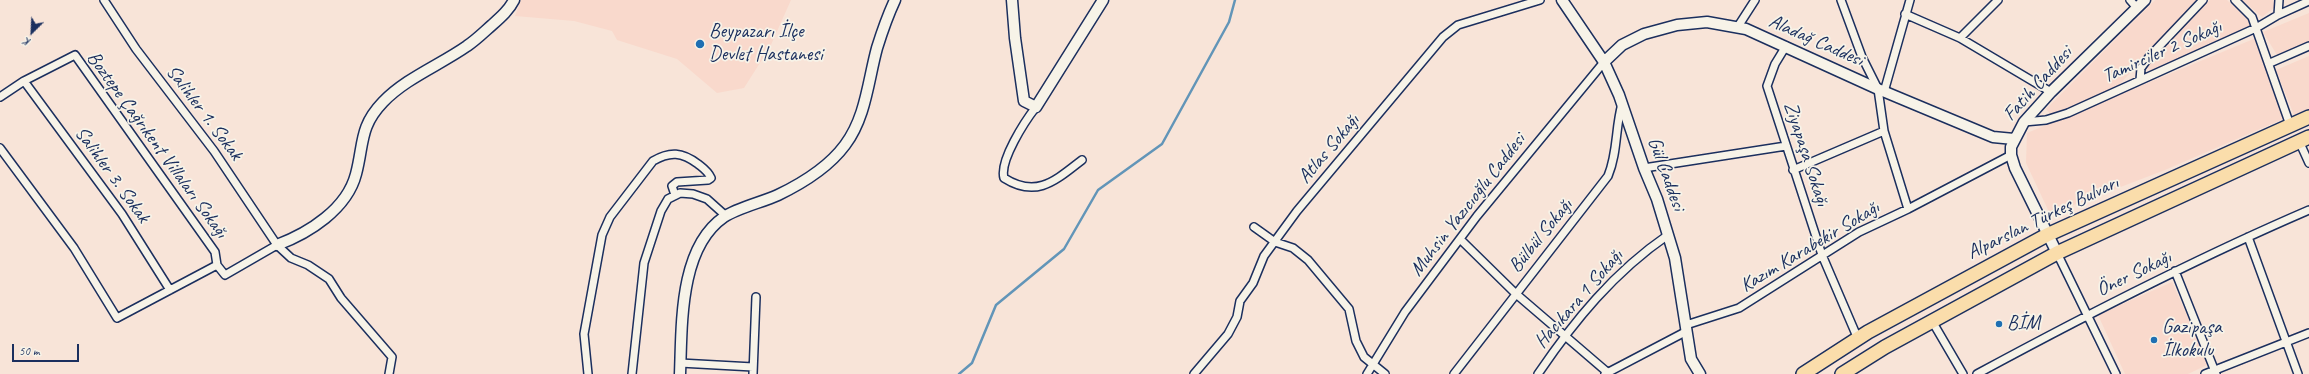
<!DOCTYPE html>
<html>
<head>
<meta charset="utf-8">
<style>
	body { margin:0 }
	#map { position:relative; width:2309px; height:374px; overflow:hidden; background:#f8e4d8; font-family:Caveat,sans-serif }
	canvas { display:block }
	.north { position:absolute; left:12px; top:12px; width:40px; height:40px; -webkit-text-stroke:3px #f7f3e8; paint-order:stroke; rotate:204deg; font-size:11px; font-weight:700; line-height:16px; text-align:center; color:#1b2f5e }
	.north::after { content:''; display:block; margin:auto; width:14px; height:18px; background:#1b2f5e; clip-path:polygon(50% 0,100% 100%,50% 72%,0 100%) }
	.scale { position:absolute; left:12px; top:344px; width:67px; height:18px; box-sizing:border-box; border:2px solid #1b2f5e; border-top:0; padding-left:5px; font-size:12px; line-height:14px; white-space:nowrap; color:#1b2f5e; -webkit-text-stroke:3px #f7f3e8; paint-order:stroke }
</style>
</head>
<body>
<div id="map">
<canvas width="2309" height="374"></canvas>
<div class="north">K</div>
<div class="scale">50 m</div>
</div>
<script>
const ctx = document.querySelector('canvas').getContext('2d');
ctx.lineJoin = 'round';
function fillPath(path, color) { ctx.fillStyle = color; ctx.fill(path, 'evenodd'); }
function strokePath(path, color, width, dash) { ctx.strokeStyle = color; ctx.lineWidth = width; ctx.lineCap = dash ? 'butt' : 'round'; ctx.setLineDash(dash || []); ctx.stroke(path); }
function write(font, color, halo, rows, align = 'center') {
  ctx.font = font + ' Caveat,sans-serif'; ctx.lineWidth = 3.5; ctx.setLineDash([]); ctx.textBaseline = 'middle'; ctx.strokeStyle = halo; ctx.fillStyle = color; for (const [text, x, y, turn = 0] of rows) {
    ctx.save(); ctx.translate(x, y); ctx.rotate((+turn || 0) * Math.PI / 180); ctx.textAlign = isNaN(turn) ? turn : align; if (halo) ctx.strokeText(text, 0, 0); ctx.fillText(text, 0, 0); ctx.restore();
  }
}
const built = new Path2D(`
	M521,0H791L770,47L744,88L717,93L677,59L617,40L612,31L574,21L515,16Z
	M2155,0H2199L2116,88L2052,116L2046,109Z
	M2210,0H2227L2253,24L2151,71L2145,66Z
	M2242,0H2273L2275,7L2262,17Z
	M2309,13V42L2277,55L2263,32Z
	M2256,38L2280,99L2283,119L2165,170L2050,214L2026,163L2027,133Z
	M2309,56V109L2294,115L2276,70Z
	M2172,282L2209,364L2188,374H2125L2098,315Z`);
const stream = new Path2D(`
	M959,374L972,363L996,305L1064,249L1098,190L1162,144L1229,22L1235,0`);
const street = new Path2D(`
	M104,0L136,49L214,151L277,245L291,258L308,265L329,279L341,298L392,357L389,374
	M1841,0L1862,57L1878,89L1884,131L1908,209
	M2130,0L2137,8
	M2235,0L2252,17L2290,125
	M1905,14L1960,38L2051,92
	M2278,15L2279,0
	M1737,28L1755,0
	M1960,38L1998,0
	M1786,46L1775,64L1767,86L1822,255L1858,339
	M2270,63L2309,46
	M2140,80L2141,68L2149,57L2203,0
	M24,81L122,214L170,290
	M1884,92L1910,0
	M0,97L24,81L75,55L215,252L217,265
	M1036,107C1025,121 999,161 1004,178C1037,199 1056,180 1082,160
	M2024,122L2046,120L2068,113L2256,28L2278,15L2309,1
	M2299,141L2309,163
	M0,148L74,248L117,318L217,265L225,275L277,245
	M1644,168L1786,146
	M1793,170L1884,131
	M1254,227L1275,242L1293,248L1308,260L1349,309L1356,341L1364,357L1385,374
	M2248,237L2298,374
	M1460,239L1515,293L1607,372
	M2057,253L2116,374
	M2175,271L2216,374
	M1932,321L1963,374
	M1686,325L1739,308L1859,232L1908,209L2011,155
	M680,363L753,367
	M588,374L584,334L602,235L610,217L653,161C670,151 682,152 698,164C703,168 708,171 711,178L708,180L677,182L672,186L675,195
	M632,374L644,263L661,211L668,199L680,193L693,194L707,199L726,216
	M753,374L756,297
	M1194,374L1228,334L1237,317L1240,301L1253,283L1264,256L1297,211L1443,37L1458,25L1540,0
	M1367,374L1405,312L1477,216L1604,62
	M1454,374L1608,176C1618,152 1615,128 1622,104
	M1538,374C1574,321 1614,272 1668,235
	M1605,374L1687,331
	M1977,374C2086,315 2195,259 2309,210
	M2205,374L2309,333`);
const secondary = new Path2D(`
	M1012,0L1015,38L1024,101L1036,107L1103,0
	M1562,0L1604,62L1619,95L1644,168L1657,199L1675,258L1691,359L1700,374
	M1604,62L1622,45L1644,34L1677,25L1707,22L1746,29L1878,89L1993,137L2014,139
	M277,245C309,233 347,209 356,174C364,144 359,127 383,102C406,78 440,65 467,46C476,40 484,32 492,25C501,17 509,10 514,0
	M2057,253L2015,168L2011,155V147L2024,122L2051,92L2145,0
	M680,374C682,324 679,248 724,217C737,208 763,202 778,195C803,183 828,168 845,145C866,117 868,81 877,48C882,32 888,15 895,0`);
const highway = new Path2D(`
	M1803,374L1868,332L2047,235L2309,117
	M1842,374L1885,347L2057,253L2309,137`);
const markers = [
	[700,44,5,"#1f6fb2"],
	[1999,324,4,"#1f6fb2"],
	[2154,340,4,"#1f6fb2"]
];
const poiNames = [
	["Beypazarı İlçe",709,32],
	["Devlet Hastanesi",709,55],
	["BİM",2007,324],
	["Gazipaşa",2162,328],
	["İlkokulu",2162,351]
];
const streetNames = [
	["Aladağ Caddesi",1816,41,24],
	["Tamirciler 2 Sokağı",2162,52,-24],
	["Fatih Caddesi",2038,84,-48],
	["Salihler 1. Sokak",204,113,53],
	["Boztepe Çağrıkent Villaları Sokağı",157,145,54],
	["Atlas Sokağı",1329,149,-50],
	["Ziyapaşa Sokağı",1806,154,72],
	["Gül Caddesi",1666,174,70],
	["Salihler 3. Sokak",112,175,54],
	["Muhsin Yazıcıoğlu Caddesi",1468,205,-52],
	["Alparslan Türkeş Bulvarı",2043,218,-26],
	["Bülbül Sokağı",1541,236,-51],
	["Kazım Karabekir Sokağı",1810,247,-31],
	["Öner Sokağı",2134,274,-26],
	["Hacıkara 1 Sokağı",1579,299,-49]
];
fillPath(built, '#f9d9cc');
strokePath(stream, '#6295b8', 2.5);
strokePath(street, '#1b2f5e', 10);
strokePath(secondary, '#1b2f5e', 13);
strokePath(highway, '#1b2f5e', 16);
strokePath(street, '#f7f3e8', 7);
strokePath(secondary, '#f7f3e8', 10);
strokePath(highway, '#faddab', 13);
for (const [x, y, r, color] of markers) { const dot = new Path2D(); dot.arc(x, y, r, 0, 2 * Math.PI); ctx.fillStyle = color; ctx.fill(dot); strokePath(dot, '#f7f3e8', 1.5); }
write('20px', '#1b2f5e', '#f7f3e8', poiNames, 'left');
write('20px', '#1b2f5e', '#f7f3e8', streetNames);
</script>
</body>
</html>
